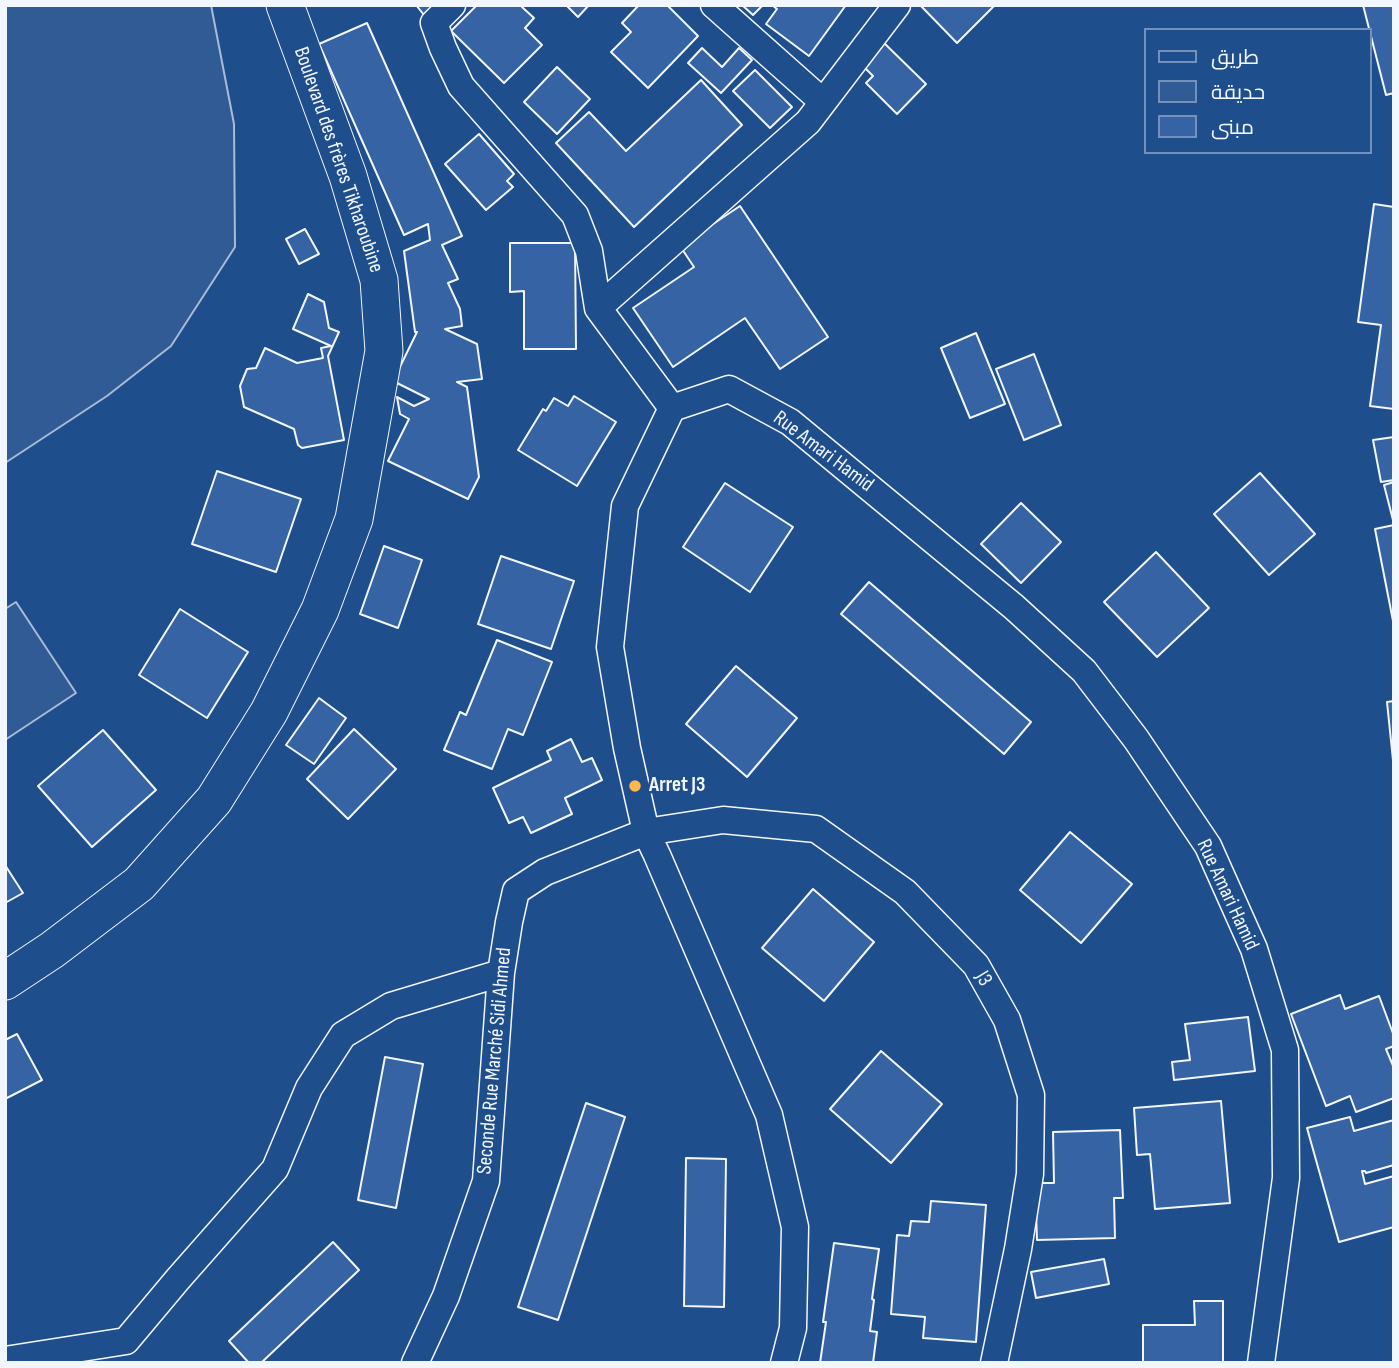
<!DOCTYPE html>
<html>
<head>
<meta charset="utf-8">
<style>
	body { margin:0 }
	#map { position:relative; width:1399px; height:1368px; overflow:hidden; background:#1f4e8c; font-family:"Sofia Sans Condensed",Cairo,sans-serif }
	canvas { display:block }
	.frame { position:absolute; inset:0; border:7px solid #f2f6ff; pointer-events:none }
	.legend { position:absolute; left:1144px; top:28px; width:228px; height:126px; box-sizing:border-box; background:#1f4e8c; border:2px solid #7391ba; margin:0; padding:9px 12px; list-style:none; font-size:21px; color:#f2f6ff }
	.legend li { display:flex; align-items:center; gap:14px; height:35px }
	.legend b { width:35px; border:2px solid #7391ba }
</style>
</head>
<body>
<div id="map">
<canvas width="1399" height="1368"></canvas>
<div class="frame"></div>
<ul class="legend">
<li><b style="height:9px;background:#1f4e8c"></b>طريق</li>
<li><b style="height:19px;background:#305b95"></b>حديقة</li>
<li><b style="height:19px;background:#3563a3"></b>مبنى</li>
</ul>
</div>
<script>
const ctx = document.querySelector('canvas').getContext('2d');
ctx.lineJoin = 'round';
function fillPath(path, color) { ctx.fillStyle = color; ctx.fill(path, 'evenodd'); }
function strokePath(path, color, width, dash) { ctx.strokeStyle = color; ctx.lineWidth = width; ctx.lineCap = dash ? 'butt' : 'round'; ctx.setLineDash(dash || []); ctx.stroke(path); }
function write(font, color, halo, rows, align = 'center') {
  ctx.font = font + ' "Sofia Sans Condensed",sans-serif'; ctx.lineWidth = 5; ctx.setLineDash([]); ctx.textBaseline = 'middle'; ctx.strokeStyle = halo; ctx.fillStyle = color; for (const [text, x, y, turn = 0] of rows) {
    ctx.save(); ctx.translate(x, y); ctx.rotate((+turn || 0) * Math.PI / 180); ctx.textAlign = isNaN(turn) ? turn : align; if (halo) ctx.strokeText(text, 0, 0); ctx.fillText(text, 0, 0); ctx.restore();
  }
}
const green = new Path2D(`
	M5,5H211L234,124L235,247L171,346L107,396L5,463Z
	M16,602L76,693L5,740V609Z`);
const building = new Path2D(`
	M416,5H435L424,15Z
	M477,5H524L522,7L534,18L525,28L542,45L504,83L451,31Z
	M566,5H589L578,17Z
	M639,5H667L698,36L648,88L611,52L631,32L622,23Z
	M742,5H763L753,15Z
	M772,5H846L809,56L766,24L777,9Z
	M920,5H995L957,43Z
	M1363,5H1394V93L1386,95Z
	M367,23L462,236L442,245L458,279L448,283L460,309L462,326L445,329L477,344L482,379L457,382L467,387L479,477L468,499L388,461L409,419L400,414L397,397L414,406L429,399L393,381L417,332H415L404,251L430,240L428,224L404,235L319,44Z
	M881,40L926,84L897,114L866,83L873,76L859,62Z
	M702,48L722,67L739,48L752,60L721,93L688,63Z
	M557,67L590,99L557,134L524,102Z
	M755,70L792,107L770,128L733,91Z
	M701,80L742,125L634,227L556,143L589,112L626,151Z
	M479,134L514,174L507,181L513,187L486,210L445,164Z
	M1374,204L1394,207V409L1370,406L1381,325L1358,322Z
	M740,206L828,337L780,369L745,318L673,367L633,308L694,267L680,246Z
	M305,229L319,254L299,264L286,239Z
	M510,243H575L576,349H524V291L510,292Z
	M308,294L324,302L329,328L339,332L328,356L344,440L302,448L298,445L294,429L244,407L240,386L247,369L256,368L265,348L297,363L323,358L321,348L331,346L293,329Z
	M976,333L1005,404L970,418L941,348Z
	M1034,354L1061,425L1024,440L996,369Z
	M574,396L616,422L577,486L518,450L543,409L546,411L554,398L568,406Z
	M1394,437V480L1381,482L1373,440Z
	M217,471L301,499L276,572L192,544Z
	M1260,473L1315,534L1269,575L1214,514Z
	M1394,482V520H1393L1384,485Z
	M725,483L793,527L750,592L683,547Z
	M1021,503L1061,542L1021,583L981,544Z
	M1394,525V626L1375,529Z
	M384,546L422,560L398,628L360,614Z
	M1156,552L1209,608L1157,657L1104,602Z
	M501,556L574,581L551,649L478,624Z
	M869,582L1031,722L1004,754L841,614Z
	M180,609L248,652L207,718L139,675Z
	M497,640L552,662L523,735L508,729L492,769L444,750L460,712L466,715Z
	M736,666L797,718L747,777L686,724Z
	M319,698L346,718L314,764L286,745Z
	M1394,701V770L1387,702Z
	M354,729L396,769L348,819L307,779Z
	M103,730L156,790L92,847L38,786Z
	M571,739L582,762L592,758L602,780L565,798L572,814L531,833L523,817L509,823L493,788L551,760L547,751Z
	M1070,832L1132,884L1081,943L1020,890Z
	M5,865L23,893L5,903Z
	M813,889L874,942L824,1001L762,948Z
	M1340,995L1345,1009L1379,996L1394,1036V1046L1386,1049L1394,1068V1098L1356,1112L1350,1096L1326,1106L1291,1014Z
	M1248,1017L1255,1071L1174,1080L1172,1062L1190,1060L1185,1024Z
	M17,1034L42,1080L5,1099V1040Z
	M881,1051L942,1104L891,1163L830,1109Z
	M385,1057L423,1064L396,1208L358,1200Z
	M1221,1101L1230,1203L1155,1209L1150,1154L1137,1155L1134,1108Z
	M586,1103L625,1117L558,1320L518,1307Z
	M1350,1117L1354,1131L1394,1120V1165L1366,1173L1365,1171H1362L1365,1184L1394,1176V1227L1339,1242L1307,1128Z
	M1120,1130L1123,1198H1114L1115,1238L1037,1240L1035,1183H1054L1053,1132Z
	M686,1158L726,1159L724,1307L684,1306Z
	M931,1201L986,1205L976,1342L923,1338L925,1317L891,1314L897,1235L909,1236L911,1221L929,1222Z
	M333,1242L359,1270L261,1363H249L229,1341Z
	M834,1243L879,1249L872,1299L874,1300L870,1331L877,1332L873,1363H820L826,1322H823Z
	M1104,1259L1109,1284L1036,1298L1031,1272Z
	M1194,1301H1223V1363H1143V1325H1195Z`);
const street = new Path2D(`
	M452,5L434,23L443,48L461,86L575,215L589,251L598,308
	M714,5L823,102
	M672,408L598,308L808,122L897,5
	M5,1360L126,1341L178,1279L275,1169L309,1088L343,1035L391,1006L501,973
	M415,1363L446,1296L486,1181L501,973L509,922L516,891L545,872L646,832L723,820L816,829L905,892L976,965L1007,1020L1031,1095L1030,1174L1018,1249L994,1363
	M784,1363L793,1328L795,1227L769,1115L657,855L646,832L627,748L610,647L625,506L672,408L729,389L790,422L1014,607L1084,671L1136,739L1208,846L1254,949L1285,1050L1286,1178L1261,1363`);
const secondary = new Path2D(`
	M5,981L52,950L139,884L214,800L269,712L320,610L354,519L384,351L379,280L348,176L285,5`);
const markers = [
	[635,786,7,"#ffb74d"]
];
const streetNames = [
	["Boulevard des frères Tikharoubine",338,160,71],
	["Rue Amari Hamid",823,452,37],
	["Rue Amari Hamid",1227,895,65],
	["J3",983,979,59],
	["Seconde Rue Marché Sidi Ahmed",495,1061,-85]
];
const poiNames = [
	["Arret J3",649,786]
];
fillPath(green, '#305b95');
strokePath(green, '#a8bbd7', 2);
fillPath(building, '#3563a3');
strokePath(building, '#f2f6ff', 2);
strokePath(street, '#f2f6ff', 29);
strokePath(secondary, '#f2f6ff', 39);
strokePath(street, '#1f4e8c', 26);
strokePath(secondary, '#1f4e8c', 37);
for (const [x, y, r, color] of markers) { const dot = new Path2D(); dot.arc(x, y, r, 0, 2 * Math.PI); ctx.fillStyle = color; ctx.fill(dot); strokePath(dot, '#1f4e8c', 2.5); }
write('21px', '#f2f6ff', '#1f4e8c', streetNames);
write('bold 21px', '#f2f6ff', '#1f4e8c', poiNames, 'left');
</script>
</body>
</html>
